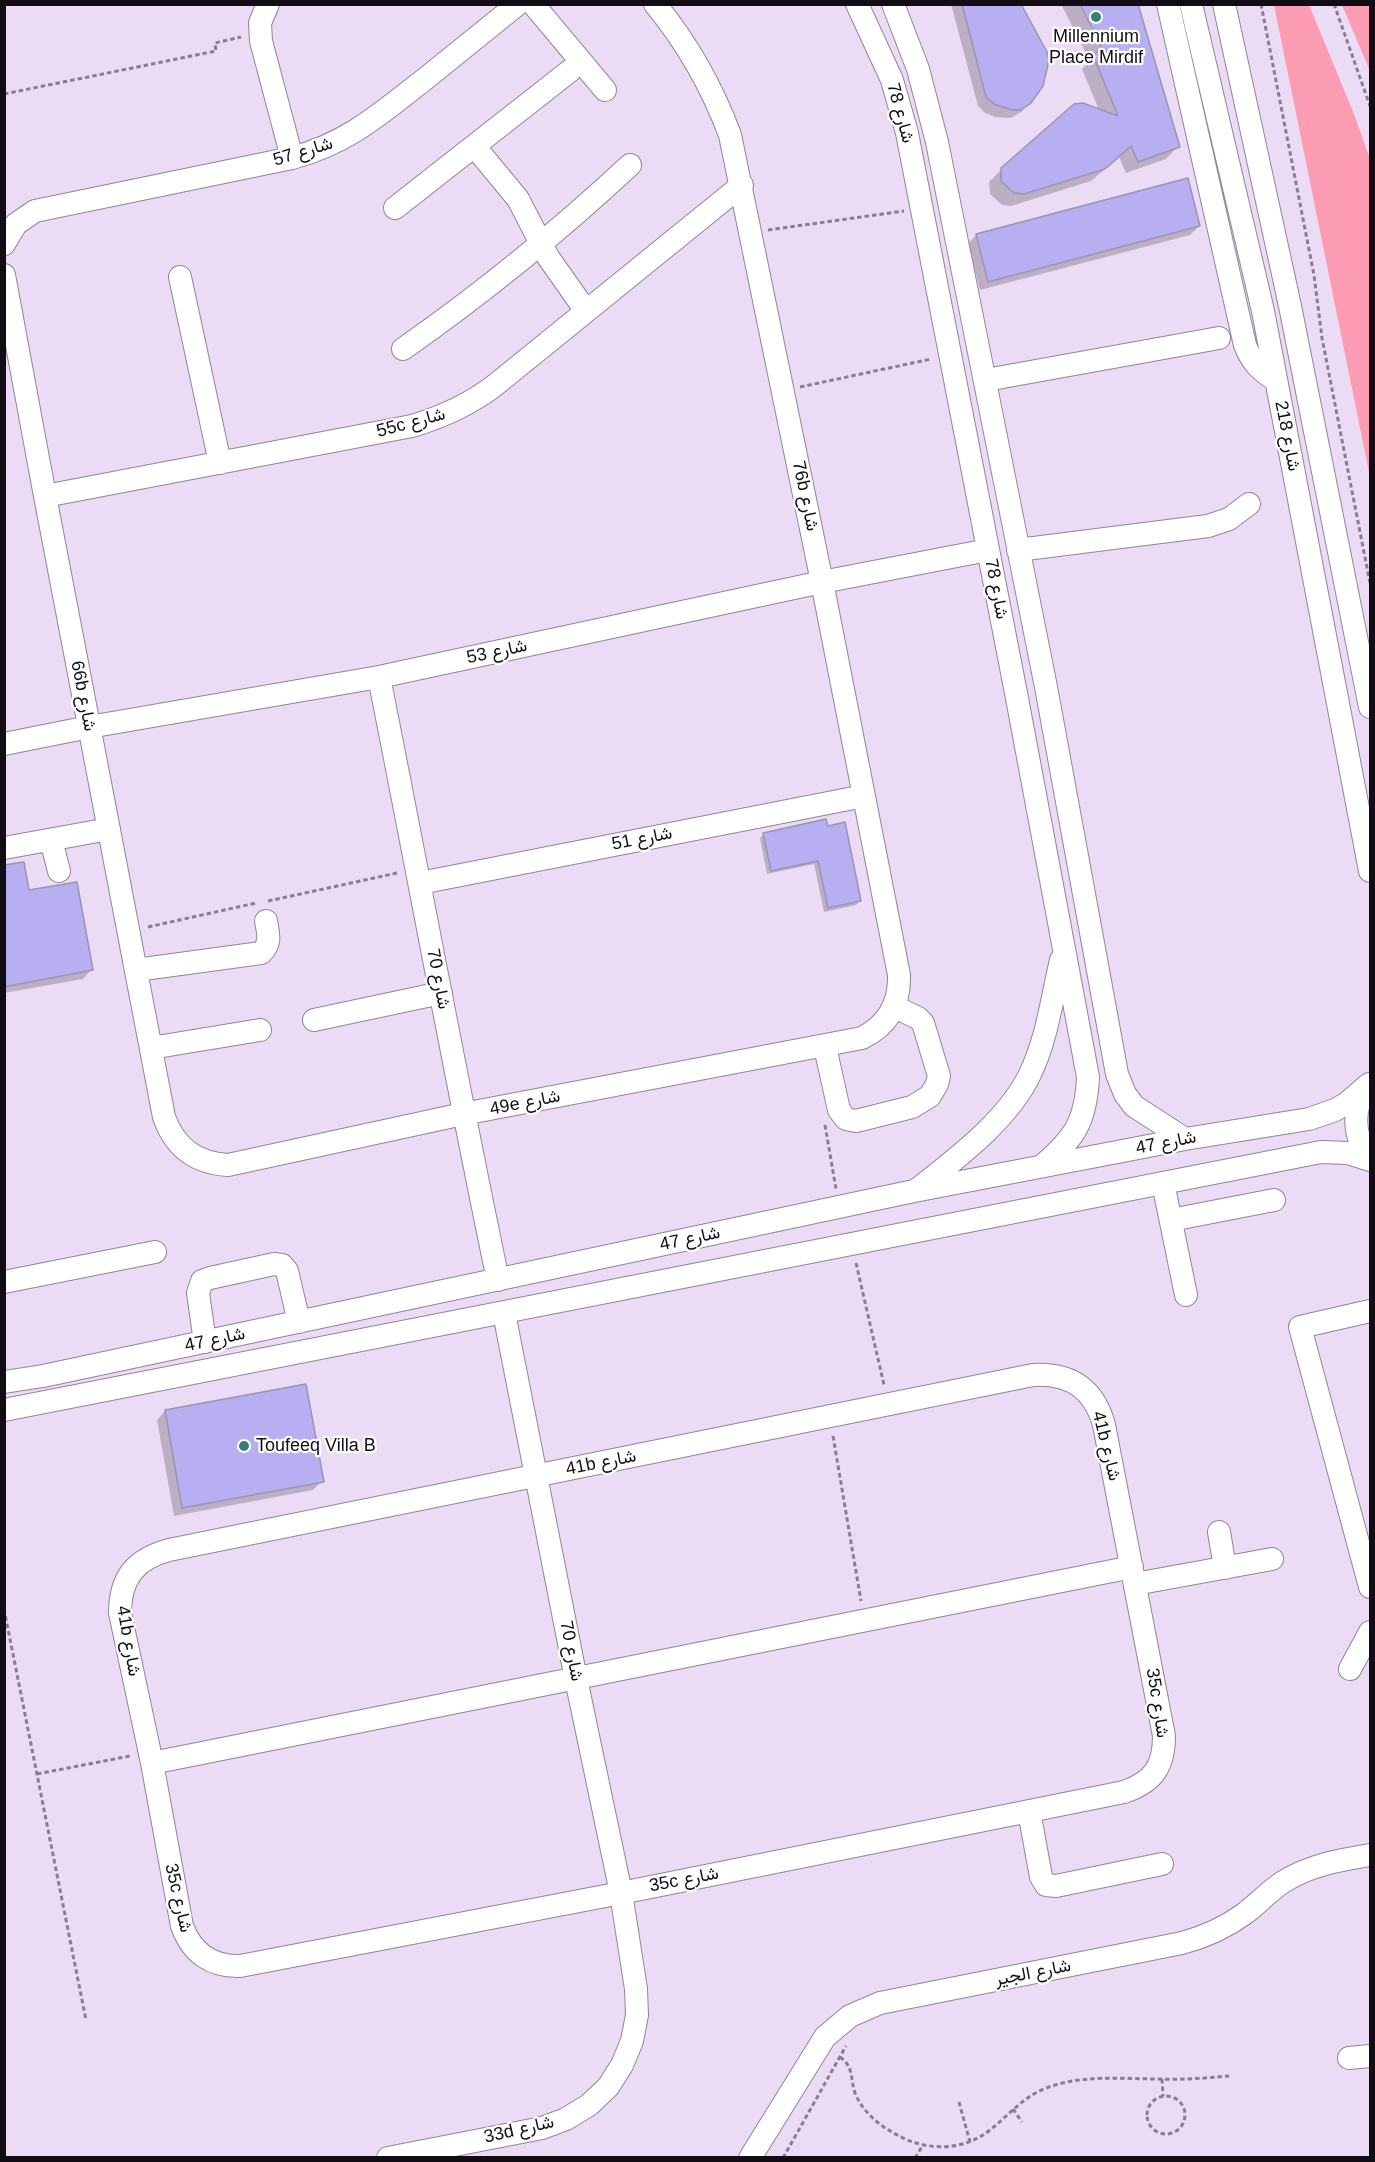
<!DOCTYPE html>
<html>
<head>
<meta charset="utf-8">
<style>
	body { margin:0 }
	#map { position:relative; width:1375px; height:2162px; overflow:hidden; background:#ecdbf5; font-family:Arial,sans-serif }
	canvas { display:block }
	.frame { position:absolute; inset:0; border:6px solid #120c14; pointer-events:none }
</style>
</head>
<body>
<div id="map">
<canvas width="1375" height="2162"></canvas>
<div class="frame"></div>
</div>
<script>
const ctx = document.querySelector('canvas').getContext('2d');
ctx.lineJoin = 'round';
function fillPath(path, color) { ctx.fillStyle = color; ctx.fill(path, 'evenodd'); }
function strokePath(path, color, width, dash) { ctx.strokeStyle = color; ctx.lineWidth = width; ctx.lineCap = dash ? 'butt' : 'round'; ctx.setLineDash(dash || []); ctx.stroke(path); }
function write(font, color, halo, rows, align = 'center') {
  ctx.font = font + ' Arial,Vazirmatn,sans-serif'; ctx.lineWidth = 4.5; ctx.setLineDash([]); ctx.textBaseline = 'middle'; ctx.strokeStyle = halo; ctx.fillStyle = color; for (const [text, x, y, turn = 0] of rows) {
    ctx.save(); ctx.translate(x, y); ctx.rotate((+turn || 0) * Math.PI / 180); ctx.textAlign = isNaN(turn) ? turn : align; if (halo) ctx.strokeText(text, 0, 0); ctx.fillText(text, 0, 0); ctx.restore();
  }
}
const green = new Path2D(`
	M1274,5H1309L1354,114L1370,159V477Z
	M1342,5H1370V71Z`);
const shadow = new Path2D(`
	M951,4H1018L1030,102L1021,112L1011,118L995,117L985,113L978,106Z
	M1061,4H1136L1178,146L1166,159L1126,173L1119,157L1091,181L1011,206L1002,205L990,194L989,182L1002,169L1099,110L1082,69L1090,61Z
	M1199,226L1190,235L980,290L968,244L976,235Z
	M826,828L860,901L856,905L824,912L814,864L767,874L760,838L764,834Z
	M4,867L91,970L83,979L4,993Z
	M165,1411L322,1481L313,1490L174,1516L157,1420Z`);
const building = new Path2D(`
	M962,4H1021L1047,52L1049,60L1043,86L1031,103L1021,110H1012L994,104L986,97Z
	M1080,4H1138L1180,147L1138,162L1131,146L1105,169L1024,194L1014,193L1001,181V168L1074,104L1083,103L1118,116L1093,55L1102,48Z
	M1188,178L1200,226L988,282L976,234Z
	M826,819L828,826L845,822L861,901L828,908L818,861L771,871L763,833Z
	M24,862L29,890L77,882L93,970L4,987V865Z
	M306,1384L324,1482L182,1508L165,1410Z`);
const path = new Path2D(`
	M1261,4L1314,275L1322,338L1370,583
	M1334,4L1370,106
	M4,94L216,51L215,43L241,37
	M768,230L904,211
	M800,387L931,359
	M268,901L397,873
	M148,927L256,903
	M825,1125L836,1189
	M856,1263L884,1385
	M833,1436L861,1601
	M4,1609L86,2020
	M37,1774L130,1756
	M840,2057C854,2067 850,2078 855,2093C861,2109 877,2124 892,2132C922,2151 961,2153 990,2130C1008,2116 1022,2098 1044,2089C1080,2074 1122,2079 1161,2079C1183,2080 1206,2078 1229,2076
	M1162,2079L1163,2096
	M1147 2115a19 19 0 1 1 38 0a19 19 0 1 1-38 0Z
	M959,2102L970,2142
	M1013,2109L1022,2122
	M783,2158L846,2046
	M915,2158L923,2145`);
const minor = new Path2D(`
	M268,4L260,23L261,41L292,158
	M533,4L605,90
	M857,4L892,80L907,133L1016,693L1088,1077C1086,1121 1075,1138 1042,1166
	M893,4L918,69L937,142L1046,687L1117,1074L1125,1094L1134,1106L1185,1139
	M1168,4L1245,345C1251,361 1260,371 1276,380
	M1191,4L1263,311L1370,871
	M1224,4L1290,306L1370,707
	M475,147L518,199L548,257L586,311
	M395,208L571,70
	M4,244L16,224L35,211L292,158C348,143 380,114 425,79C456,54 487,29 518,4
	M4,275L45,496L164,1117C175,1148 196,1163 228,1165L463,1114L862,1038C888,1025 900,1004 899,975L822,582L730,135C712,87 688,44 655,4
	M180,277L220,463
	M403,349C483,293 558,232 630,165
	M986,380L1219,338
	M45,496L412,426C442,417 469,405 494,386L742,185
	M1018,550L1208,526L1229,519L1249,504
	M379,677C419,878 456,1080 498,1280
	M4,744L89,727L379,677L822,582L988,550
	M51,840L59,871
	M4,848L109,829
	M420,883L864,796
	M136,970L261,953C272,943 268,933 266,921
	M314,1020L441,993
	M825,1047L839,1110L846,1119L856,1121L912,1107L930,1096L937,1084L939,1076L923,1023L918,1018L895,1007
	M151,1048L260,1030
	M1366,1088C1352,1110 1353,1138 1370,1157
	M1163,1183L1186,1295
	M919,1188C957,1158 1009,1119 1030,1074C1047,1039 1052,998 1061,960
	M1171,1220L1274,1200
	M4,1282L155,1252
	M1370,1311L1300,1327L1370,1587
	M205,1342L198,1293L202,1281L210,1278L274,1264L282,1265L287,1271L299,1322
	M1033,1375C1071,1373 1094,1389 1104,1425L1164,1736C1164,1767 1153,1782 1124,1792L621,1893L240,1966C211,1967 192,1953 182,1926L152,1763L120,1613C120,1577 136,1559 169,1550Z
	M4,1382L43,1376L914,1191L1185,1139L1309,1119L1335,1110L1347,1103L1369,1084
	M4,1410L1321,1152L1348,1153L1370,1160
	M1219,1532L1225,1568
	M1135,1584L1272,1559
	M1350,1669L1370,1632
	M152,1763L1132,1567
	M1029,1811L1041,1877L1046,1885L1056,1886L1162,1864
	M1349,2058L1370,2056
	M388,2158L542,2128L566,2119L589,2105L608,2087L622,2065L632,2041L637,2015L636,1989L621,1893L576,1679L504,1313
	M750,2158L825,2037L850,2016L880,2003L1182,1943C1204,1937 1225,1928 1244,1914C1258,1904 1269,1891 1283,1882C1310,1865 1340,1860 1370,1855`);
const markers = [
	[1096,17,6,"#367e7a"],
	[244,1446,6,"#367e7a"]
];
const poiNames = [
	["Millennium",1096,37],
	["Place Mirdif",1096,58],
	["Toufeeq Villa B",256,1446,"left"]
];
const streetNames = [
	["شارع 78",900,113,75],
	["شارع 57",303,152,-17],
	["55c شارع",411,423,-15],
	["شارع 218",1287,436,79],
	["76b شارع",805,496,78],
	["شارع 78",996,589,79],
	["شارع 53",497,652,-12],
	["66b شارع",83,696,79],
	["شارع 51",642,839,-11],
	["شارع 70",438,979,79],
	["49e شارع",525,1103,-11],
	["شارع 47",1166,1143,-11],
	["شارع 47",690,1239,-12],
	["شارع 47",215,1340,-12],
	["41b شارع",1106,1446,76],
	["41b شارع",601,1463,-11],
	["41b شارع",128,1641,80],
	["شارع 70",571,1651,79],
	["35c شارع",1157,1703,81],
	["35c شارع",684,1880,-11],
	["35c شارع",178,1898,77],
	["شارع الجير",1033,1973,-11],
	["33d شارع",519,2130,-13]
];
fillPath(green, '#fb9cb3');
fillPath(shadow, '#0003');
fillPath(building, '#b7aff2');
strokePath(building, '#9895b0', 1.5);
strokePath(minor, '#93839b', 24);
strokePath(path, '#897d8f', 3, [4.5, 3]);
strokePath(minor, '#fff', 22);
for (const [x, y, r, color] of markers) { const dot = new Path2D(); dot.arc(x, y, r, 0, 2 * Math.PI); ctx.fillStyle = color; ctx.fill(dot); strokePath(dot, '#fff', 2); }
write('18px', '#120c14', '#fff', poiNames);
write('18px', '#120c14', '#fff', streetNames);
</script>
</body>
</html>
